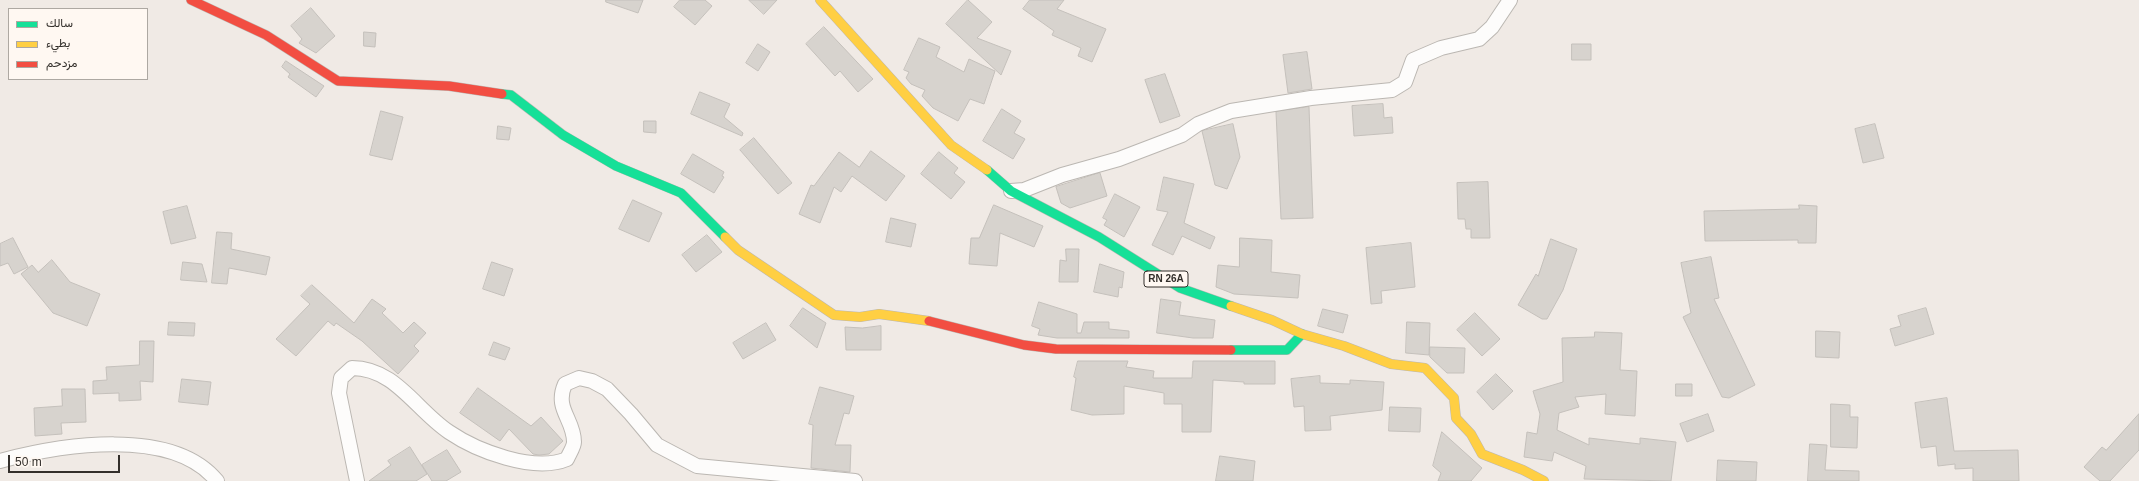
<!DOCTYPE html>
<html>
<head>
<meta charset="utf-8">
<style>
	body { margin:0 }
	#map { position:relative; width:2139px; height:481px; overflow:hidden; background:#f0eae5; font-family:Arial,Vazirmatn,sans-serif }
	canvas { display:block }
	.legend { position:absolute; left:8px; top:8px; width:140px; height:72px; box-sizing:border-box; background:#fff8f2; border:1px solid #ada8a2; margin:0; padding:5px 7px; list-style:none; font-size:12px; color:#332f2b }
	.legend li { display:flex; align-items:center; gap:8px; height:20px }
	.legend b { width:20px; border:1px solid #ada8a2 }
	.scale { position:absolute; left:8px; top:455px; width:112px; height:18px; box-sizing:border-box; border:2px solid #332f2b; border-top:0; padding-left:5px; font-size:12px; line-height:14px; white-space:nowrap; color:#332f2b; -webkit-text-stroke:3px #fff8f2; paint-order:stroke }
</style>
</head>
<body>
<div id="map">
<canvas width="2139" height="481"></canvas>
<ul class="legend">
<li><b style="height:5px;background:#16e098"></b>سالك</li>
<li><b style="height:5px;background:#ffcf43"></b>بطيء</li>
<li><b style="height:5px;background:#f24e42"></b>مزدحم</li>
</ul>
<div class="scale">50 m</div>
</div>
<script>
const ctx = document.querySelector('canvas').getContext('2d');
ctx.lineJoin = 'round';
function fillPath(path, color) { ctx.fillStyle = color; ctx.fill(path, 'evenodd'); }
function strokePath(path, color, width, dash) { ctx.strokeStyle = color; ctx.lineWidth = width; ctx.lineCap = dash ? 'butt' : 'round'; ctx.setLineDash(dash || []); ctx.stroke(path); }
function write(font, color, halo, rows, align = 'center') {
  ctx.font = font + ' Arial,sans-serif'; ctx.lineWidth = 4; ctx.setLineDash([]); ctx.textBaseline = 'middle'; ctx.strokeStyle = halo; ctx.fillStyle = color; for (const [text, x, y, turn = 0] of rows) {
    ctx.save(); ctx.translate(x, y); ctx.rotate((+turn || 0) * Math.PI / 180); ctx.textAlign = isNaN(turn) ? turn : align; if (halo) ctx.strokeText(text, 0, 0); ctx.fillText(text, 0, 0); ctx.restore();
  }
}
const building = new Path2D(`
	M606,0H643L638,13L606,2Z
	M680,0H705L712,6L695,25L674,7Z
	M749,0H777L764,14Z
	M968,0L992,22L977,38L1011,51L1001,75L946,24Z
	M1030,0H1064L1057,9L1106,29L1092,62L1078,56L1081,48L1052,35L1054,31L1023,9Z
	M311,8L335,36L316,53L299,43L302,39L291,26Z
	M824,27L873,79L858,92L840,71L835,76L806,44Z
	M364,32L376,33L375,47L364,46Z
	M919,38L940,47L936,57L964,72L969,59L995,71L984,104L970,99L958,121L933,108L922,96L925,90L911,84L906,78L909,72L904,70Z
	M758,44L770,52L758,71L746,63Z
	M1572,44H1591V60H1572Z
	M1307,52L1312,89L1288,93L1283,55Z
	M286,61L324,86L316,97L288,77L290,74L282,67Z
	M1165,74L1180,116L1160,123L1145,80Z
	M700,92L730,104L724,117L743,133L742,136L691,114Z
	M1383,104L1384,118L1392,117L1393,133L1354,136L1352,106Z
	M1309,107L1313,218L1281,219L1276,112Z
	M1002,109L1021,121L1014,133L1025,139L1013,159L983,141Z
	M381,111L403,117L392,160L370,155Z
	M644,121H656V133L644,132Z
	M1233,124L1240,157L1227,189L1215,185L1202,131Z
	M1875,124L1884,158L1863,163L1855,129Z
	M498,126L511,128L509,140L497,139Z
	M754,138L792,183L778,194L740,150Z
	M871,151L905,176L886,201L852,176L841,192L834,187L820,223L799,214L811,185L814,186L839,152L859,167Z
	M939,152L958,168L954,173L965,182L951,199L921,174Z
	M693,154L724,172L722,176L724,177L714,193L681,174Z
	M1100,173L1107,196L1070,208L1061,203L1056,187Z
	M1164,177L1194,184L1184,223L1215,237L1210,249L1182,236L1173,255L1152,245L1168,212L1157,210Z
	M1488,182L1490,238H1471V229H1466L1465,219H1458L1457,183Z
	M1115,194L1140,207L1124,237L1104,225L1107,220L1103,218Z
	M633,200L662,213L649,242L619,229Z
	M994,205L1043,226L1034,247L1000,233L997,266L969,264L971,238H979Z
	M1799,205L1817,206L1816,243H1798V240L1705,241L1704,211L1799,209Z
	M187,206L196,238L171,244L163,212Z
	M891,218L916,224L911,247L886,242Z
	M217,232L232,233L231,249L270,257L266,275L229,268L227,284L212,283Z
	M707,235L722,252L696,272L682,255Z
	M13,238L28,267L14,274L8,263L0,266V244Z
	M1240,238L1272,240L1271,272L1300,275L1298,298L1234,294L1216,287L1218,265L1239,267Z
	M1551,239L1577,249L1563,290L1547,319H1542L1518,305L1536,274L1538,276Z
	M1411,243L1415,287L1381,291L1382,303L1371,304L1366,248Z
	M1066,249H1079L1078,282H1059L1060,260L1066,261Z
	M1711,257L1719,298L1714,299L1755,385L1729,398L1722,397L1683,317L1691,313L1681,263Z
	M52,260L70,282L100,294L87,326L53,313L21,274L32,265L38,272Z
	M183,262L202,264L207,282L181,280Z
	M492,262L513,269L504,296L483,289Z
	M1100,264L1124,272L1122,288L1119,287L1118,297L1094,292Z
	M312,285L354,323L372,299L386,309L382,313L403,333L414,322L426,333L414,346L419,351L398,374L362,341L336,323L334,326L328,321L296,356L276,339L310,304L301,296Z
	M1161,299L1181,302L1179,315L1215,320L1213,338H1193L1157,333Z
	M1039,302L1077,314V333H1081L1084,322H1109V329L1129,331V338H1057L1038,335L1040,329L1032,326Z
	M803,308L826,323L817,348L790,326Z
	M1926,308L1934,334L1895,346L1890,329L1901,326L1898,316Z
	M1323,309L1348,315L1343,333L1318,326Z
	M1475,313L1500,339L1482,356L1457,330Z
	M169,322L195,323L194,336L168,335Z
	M1407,322L1430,323L1429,355L1406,353Z
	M766,323L776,340L743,359L733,343Z
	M881,326V350H846L845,327L862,328Z
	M1816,331L1840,332L1839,358L1816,357Z
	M1595,332L1622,333L1620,370L1637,371L1635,416L1605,414L1606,394L1575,397L1579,407L1559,413L1557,430L1589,445V438L1640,444V438L1676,442L1671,481L1584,479L1586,466L1554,452L1552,461L1524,457L1527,432L1537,434L1540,414L1533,391L1563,382L1562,338L1594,337Z
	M140,341H154L153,382L140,381L141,400L119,401V393L93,394V381L107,380L106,367L139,365Z
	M494,342L510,348L505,360L489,355Z
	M1430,347L1465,348L1464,373H1447L1430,357Z
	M1078,361H1128L1126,367L1154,371L1153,378H1192L1193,361H1275V384H1244V382L1213,380L1211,432H1182V404H1164V393L1124,386V414L1092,415L1071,410L1076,378L1074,377Z
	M1496,374L1513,391L1493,410L1477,392Z
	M1320,376V383L1350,384V380L1384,382L1382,410L1330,416L1331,430L1305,431L1304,406L1294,407L1291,379Z
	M182,379L211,382L208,405L179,402Z
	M1676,384H1692V396H1676Z
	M820,387L854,396L849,414L844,413L835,445H851L850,472L811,468L813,425L809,424Z
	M478,388L531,426L541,417L563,441L549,454L539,455L533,454L509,429L500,441L460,413Z
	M62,389H85L86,422L61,423L62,434L35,436L34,408L62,406Z
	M1947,398L1954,451L2018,450L2019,481H1973V468L1955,469V464L1938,466L1936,446L1921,448L1915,403Z
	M1831,404L1850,405V417H1858L1857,448L1831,447Z
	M1390,407L1421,408L1420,432L1389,431Z
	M1708,414L1714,431L1687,442L1680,424Z
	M2139,414V450L2110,481H2100L2084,467L2102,447L2106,450Z
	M1442,432L1482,468L1471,481H1438L1441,473L1433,466Z
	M1810,444L1827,445L1825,470L1859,471V481H1808Z
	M410,447L427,474L416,481H369L391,465L388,461Z
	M447,450L461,472L446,481H432L422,465Z
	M1220,456L1255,461L1253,481H1216Z
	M1718,460L1757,462L1756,481H1717Z`);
const street = new Path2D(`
	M1011,191L1024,190L1062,175L1119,159L1182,135L1198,124L1231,111L1311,98L1392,90L1405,82L1413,60L1441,48L1479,39L1492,27L1510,0
	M0,461C60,445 172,426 217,481
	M357,481L339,393L341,378L352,368C395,368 416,410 449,432C477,451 534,473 567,459C569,454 574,447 574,442C574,419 554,409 565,384L579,378L592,381L607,389L631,414L657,445L697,466L855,481`);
const fast = new Path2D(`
	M502,94L511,95L563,135L616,166L681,193L725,237
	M987,170L1011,191L1099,237L1180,288L1231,306
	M1231,350H1287L1302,334`);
const slow = new Path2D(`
	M820,0L951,145L987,170
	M725,237L738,250L834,315L860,317L879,314L929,321
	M1231,306L1272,320L1302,334L1344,346L1391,364L1425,368L1454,398L1456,418L1471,434L1482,454L1523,470L1544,481`);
const jam = new Path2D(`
	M191,0L266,35L338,81L449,86L502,94
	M929,321L1024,345L1056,349L1231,350`);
const shields = [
	[1166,279,44]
];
const shieldNames = [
	["RN 26A",1166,279]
];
fillPath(building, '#d7d3ce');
strokePath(building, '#c4c0bb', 1);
strokePath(street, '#bbb7b2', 16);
strokePath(fast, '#bbb7b2', 10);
strokePath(slow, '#bbb7b2', 10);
strokePath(jam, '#bbb7b2', 10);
strokePath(street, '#fdfcfb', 14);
strokePath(fast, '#16e098', 9);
strokePath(slow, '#ffcf43', 9);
strokePath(jam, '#f24e42', 9);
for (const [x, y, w] of shields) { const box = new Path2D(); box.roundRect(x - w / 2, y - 8, w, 16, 3); ctx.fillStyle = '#fff8f2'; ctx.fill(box); strokePath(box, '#332f2b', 1); }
write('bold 10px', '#332f2b', null, shieldNames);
</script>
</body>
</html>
